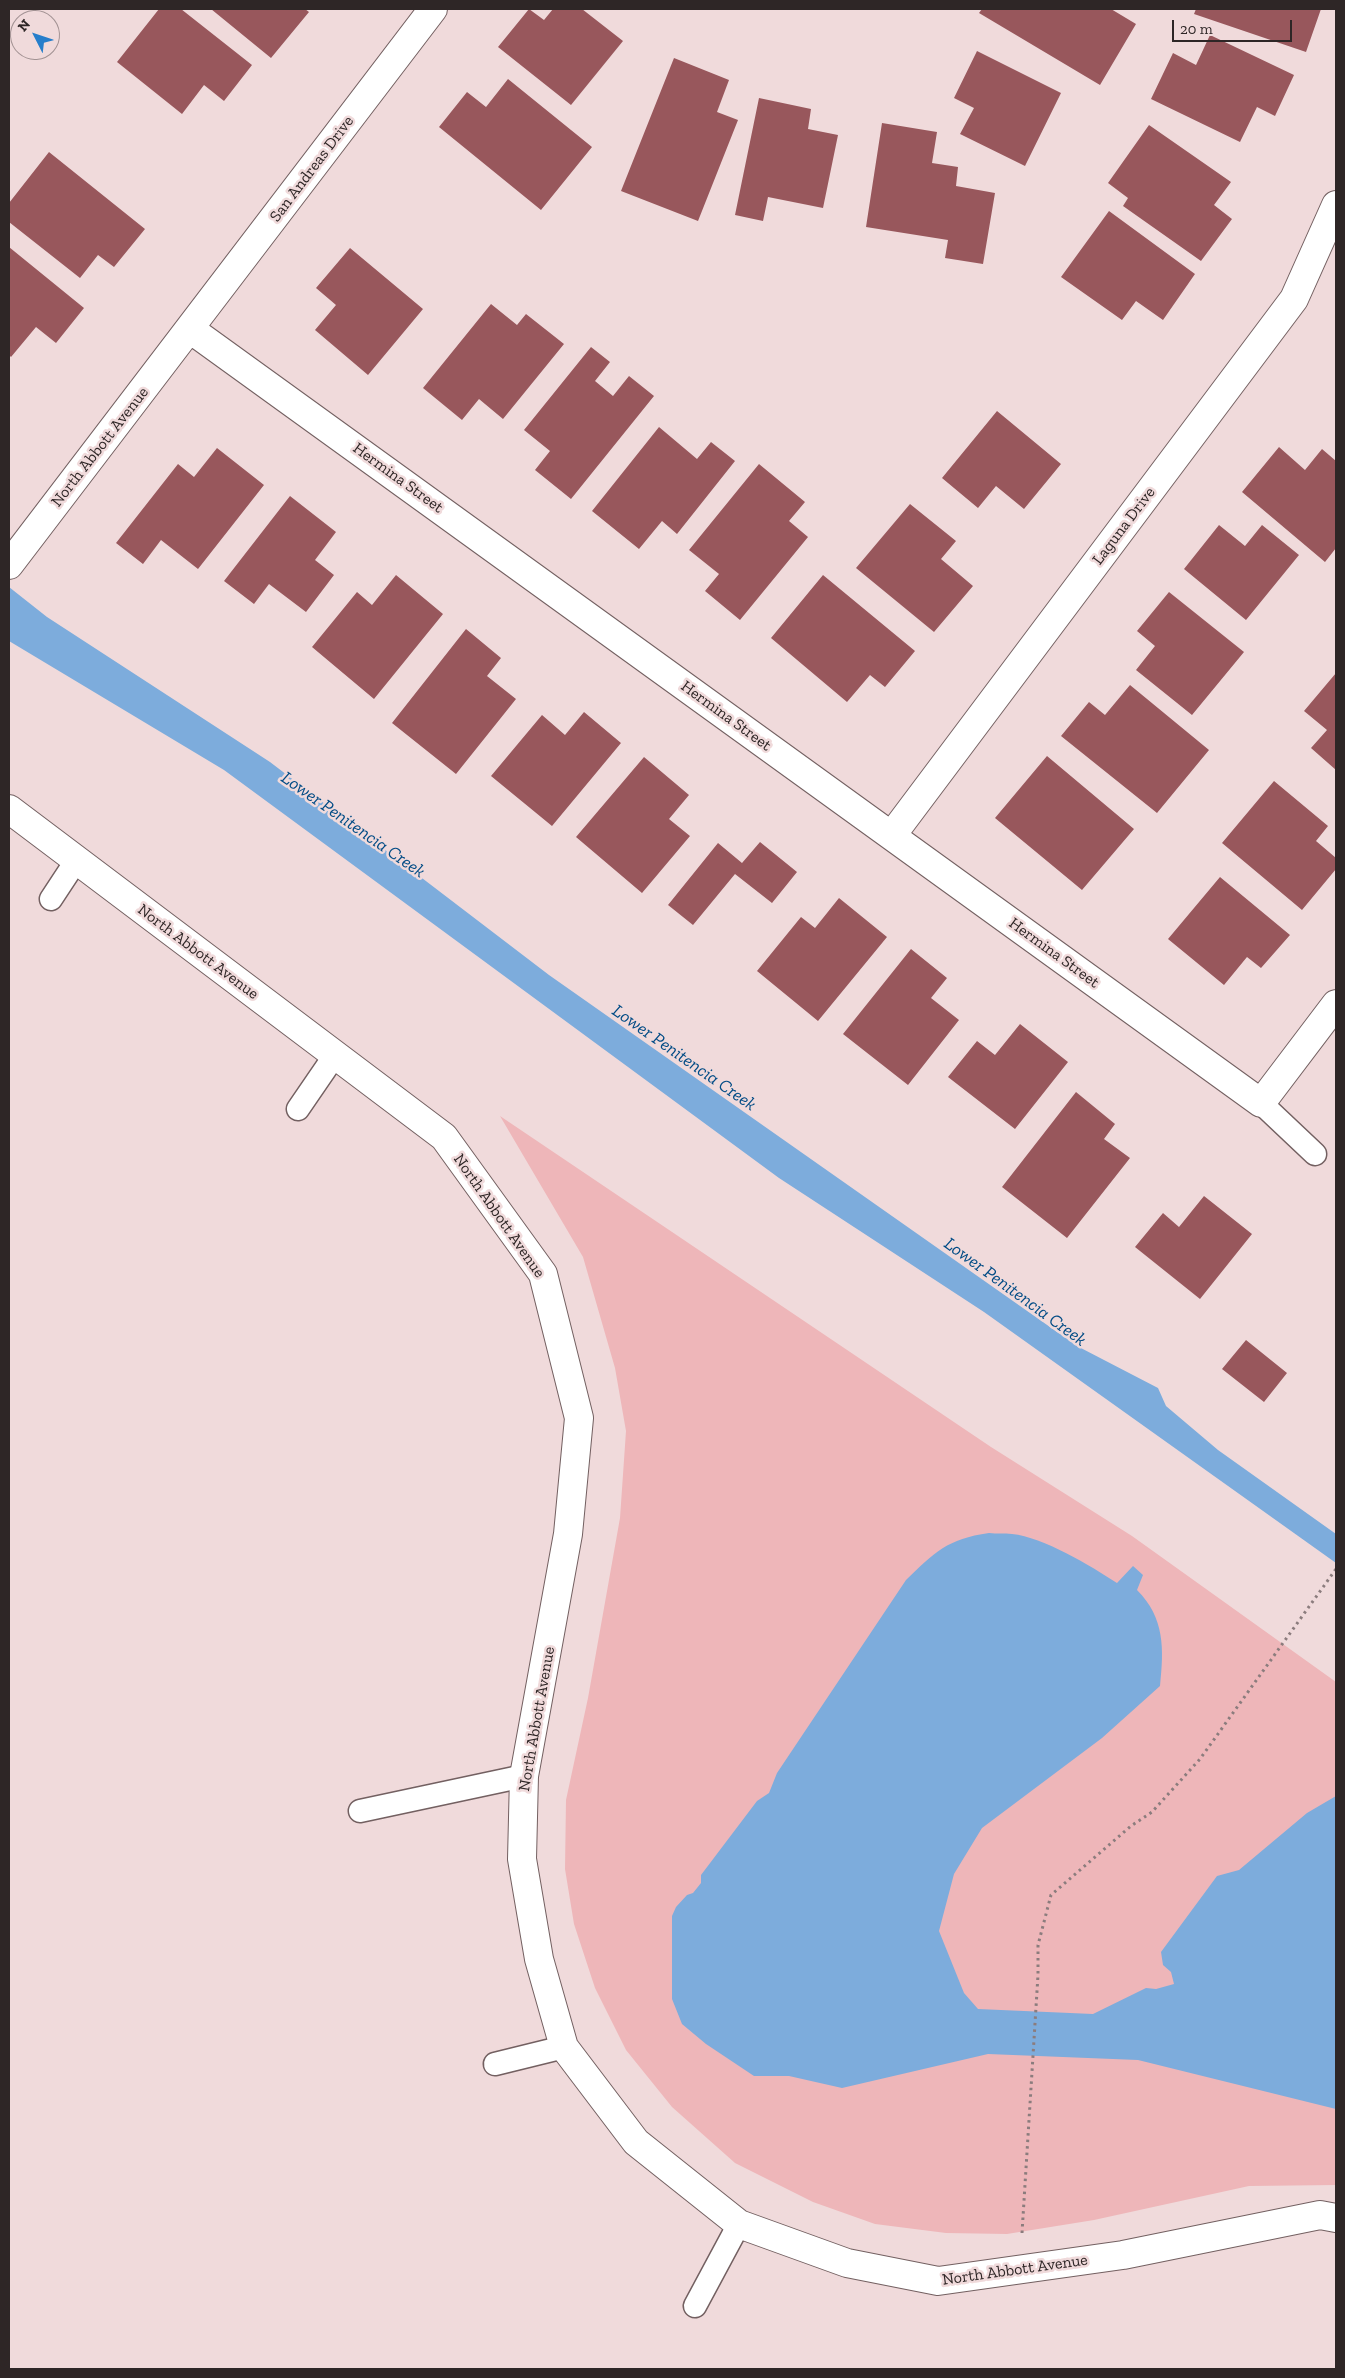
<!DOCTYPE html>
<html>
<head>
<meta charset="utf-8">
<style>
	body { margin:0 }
	#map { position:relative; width:1345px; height:2378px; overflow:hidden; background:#f0dadb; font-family:"Zilla Slab",serif }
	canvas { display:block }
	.frame { position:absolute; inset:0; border:10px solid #2e2626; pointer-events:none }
	.north { position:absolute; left:10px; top:10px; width:50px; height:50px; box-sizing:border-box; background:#f0dadb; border:1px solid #a29293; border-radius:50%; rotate:311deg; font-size:14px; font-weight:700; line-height:20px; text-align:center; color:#2e2626 }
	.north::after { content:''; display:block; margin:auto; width:18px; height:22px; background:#267ecb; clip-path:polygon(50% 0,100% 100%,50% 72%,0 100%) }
	.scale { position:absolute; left:1172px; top:20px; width:120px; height:22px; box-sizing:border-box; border:2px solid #2e2626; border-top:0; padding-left:6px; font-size:15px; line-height:18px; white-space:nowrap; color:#2e2626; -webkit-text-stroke:4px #f0dadb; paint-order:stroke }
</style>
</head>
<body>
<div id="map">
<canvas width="1345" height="2378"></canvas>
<div class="frame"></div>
<div class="north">N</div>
<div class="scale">20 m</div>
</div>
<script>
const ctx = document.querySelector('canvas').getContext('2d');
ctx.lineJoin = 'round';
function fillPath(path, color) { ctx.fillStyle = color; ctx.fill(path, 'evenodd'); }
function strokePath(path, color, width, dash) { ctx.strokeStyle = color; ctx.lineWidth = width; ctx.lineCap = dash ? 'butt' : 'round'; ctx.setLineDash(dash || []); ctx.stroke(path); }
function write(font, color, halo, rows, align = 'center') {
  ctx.font = font + ' "Zilla Slab",serif'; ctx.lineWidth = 5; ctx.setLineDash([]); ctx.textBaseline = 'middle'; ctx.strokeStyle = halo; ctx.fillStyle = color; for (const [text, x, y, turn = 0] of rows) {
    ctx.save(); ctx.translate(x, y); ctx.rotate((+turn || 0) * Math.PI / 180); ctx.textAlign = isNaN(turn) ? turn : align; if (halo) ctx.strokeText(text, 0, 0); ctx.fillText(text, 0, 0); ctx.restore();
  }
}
const green = new Path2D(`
	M500,1116L991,1447L1132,1536L1336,1682V2185L1249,2186L1094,2220L1007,2234L946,2233L875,2224L813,2202L735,2163L672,2107L626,2050L595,1988L574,1924L565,1869L566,1800L588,1698L620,1518L626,1431L615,1368L583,1257Z`);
const water = new Path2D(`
	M9,587L47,617L270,762L549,975L1077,1346L1158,1388L1166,1406L1218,1450L1336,1534V1563L984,1312L779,1178L224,770L9,641Z
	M989,1533C997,1534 1004,1533 1012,1534C1043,1537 1091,1566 1117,1583L1133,1566L1143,1575L1137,1590C1165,1618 1164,1649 1160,1686L1102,1738L982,1828L954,1874L939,1931L964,1993L978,2009L1093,2014L1146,1988L1156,1989L1174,1984L1171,1972L1163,1965L1161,1952L1217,1876L1239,1870L1307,1813L1336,1796V2109L1138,2060L988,2054L842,2088L789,2076H754L706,2044L682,2024L672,1999V1916L676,1907L687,1895L693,1893L701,1883V1875L757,1801L769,1793L777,1773L906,1580C935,1552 947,1539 989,1533Z`);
const building = new Path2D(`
	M159,9H181L252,65L224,101L204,85L182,114L117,62Z
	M211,9H305L309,12L271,58Z
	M529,9L544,20L553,9H582L623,41L571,105L498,47Z
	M982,9H1111L1136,24L1100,85L979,13Z
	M1196,9H1321L1306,52L1194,14Z
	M1210,35L1294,75L1275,116L1257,107L1240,142L1151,99L1173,53L1196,65Z
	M977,51L1061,93L1025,166L960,134L974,108L954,98Z
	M674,58L729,80L717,112L738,120L698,221L621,191Z
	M508,79L592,147L541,210L439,127L467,92L486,107Z
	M759,98L811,109L808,129L838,135L823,208L768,197L763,221L735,215Z
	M882,123L937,132L932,163L958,167L956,186L995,193L983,264L945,258L948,240L866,227Z
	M1149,125L1231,182L1214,205L1232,219L1201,261L1123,206L1128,198L1108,183Z
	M49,152L145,229L114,267L98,255L80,278L9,222V203Z
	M1109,211L1195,274L1163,320L1136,301L1122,320L1061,277Z
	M9,247L84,308L56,343L36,327L11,357L9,355Z
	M350,248L423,309L368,375L315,330L336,305L316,288Z
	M491,304L517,325L526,314L564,344L503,419L479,399L462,420L423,388Z
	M591,347L610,362L595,381L613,396L629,376L654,396L571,499L535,470L550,451L524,430Z
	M997,411L1061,464L1024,509L996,486L978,508L942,478Z
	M659,427L697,459L711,442L735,461L677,534L662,521L639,549L592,511Z
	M1279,447L1305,470L1322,449L1336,461V548L1325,562L1242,492Z
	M217,448L264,485L198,569L161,540L143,564L116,543L178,464L194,477Z
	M759,464L805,502L789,521L808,537L740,620L705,591L719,574L689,550Z
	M290,496L336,532L315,560L334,575L306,612L269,584L254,604L224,581Z
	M910,504L956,541L941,559L973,586L934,632L856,568Z
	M1219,525L1245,546L1262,525L1299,555L1246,620L1184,569Z
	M396,575L443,614L374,699L312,647L357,592L372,605Z
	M823,575L915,651L885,687L870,675L847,702L771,638Z
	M1169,592L1244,652L1192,715L1136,670L1155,646L1137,631Z
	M466,629L501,658L487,676L516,699L456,774L392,723Z
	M1336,673V770L1311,748L1327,730L1304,711Z
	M1130,685L1209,750L1157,813L1061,736L1089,702L1105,715Z
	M584,712L621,743L552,826L491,776L542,715L565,735Z
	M1047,756L1134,829L1082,890L995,818Z
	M644,757L689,795L669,819L690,836L642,893L576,837Z
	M1274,781L1328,826L1316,841L1336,858V869L1302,910L1222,843Z
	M760,842L797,872L772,903L735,874L693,925L668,905L718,843L742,863Z
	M1220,877L1290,935L1261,968L1247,957L1224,985L1168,939Z
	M839,898L887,937L818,1021L757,971L801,917L815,928Z
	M911,949L947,978L931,998L959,1020L908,1085L843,1034Z
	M1020,1024L1068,1062L1015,1129L948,1077L977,1041L995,1055Z
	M1076,1092L1115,1124L1104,1139L1130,1158L1067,1238L1002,1187Z
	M1204,1196L1252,1234L1200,1299L1135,1247L1163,1213L1179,1227Z
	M1246,1340L1287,1373L1264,1402L1222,1369Z`);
const path = new Path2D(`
	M1022,2233L1038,1975V1945L1051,1895L1131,1826L1152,1812L1200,1759L1336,1569`);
const service = new Path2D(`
	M51,899L76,861
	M1261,1103L1315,1154
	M298,1109L335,1055
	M360,1811L524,1776
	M495,2064L564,2047
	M695,2306L739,2224`);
const minor = new Path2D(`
	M190,329L1261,1103L1336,1004
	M9,565L433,9
	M9,809L444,1137L543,1274L579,1418L568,1534L524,1776L522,1859L539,1959L564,2047L636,2142L739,2224L847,2263L938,2281L1123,2255L1320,2215L1336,2218
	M892,835L1294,299L1336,205`);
const streetNames = [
	["San Andreas Drive",312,169,-53],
	["North Abbott Avenue",100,447,-52],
	["Hermina Street",398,478,36],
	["Laguna Drive",1124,526,-53],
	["Hermina Street",726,716,36],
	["North Abbott Avenue",198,952,37],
	["Hermina Street",1054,953,36],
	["North Abbott Avenue",499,1216,55],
	["North Abbott Avenue",537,1719,-80],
	["North Abbott Avenue",1015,2270,-8]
];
const waterNames = [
	["Lower Penitencia Creek",353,825,35],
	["Lower Penitencia Creek",684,1058,35],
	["Lower Penitencia Creek",1015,1292,36]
];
fillPath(green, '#eeb6b9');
fillPath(water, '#7dacdc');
fillPath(building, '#98575c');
strokePath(service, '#736061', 25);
strokePath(minor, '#736061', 30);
strokePath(path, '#8b7c7d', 3, [2.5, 4]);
strokePath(service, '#fff', 22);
strokePath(minor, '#fff', 28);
write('16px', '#2e2626', '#f0dadb', streetNames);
write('italic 18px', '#004b85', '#f0dadb', waterNames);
</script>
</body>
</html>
